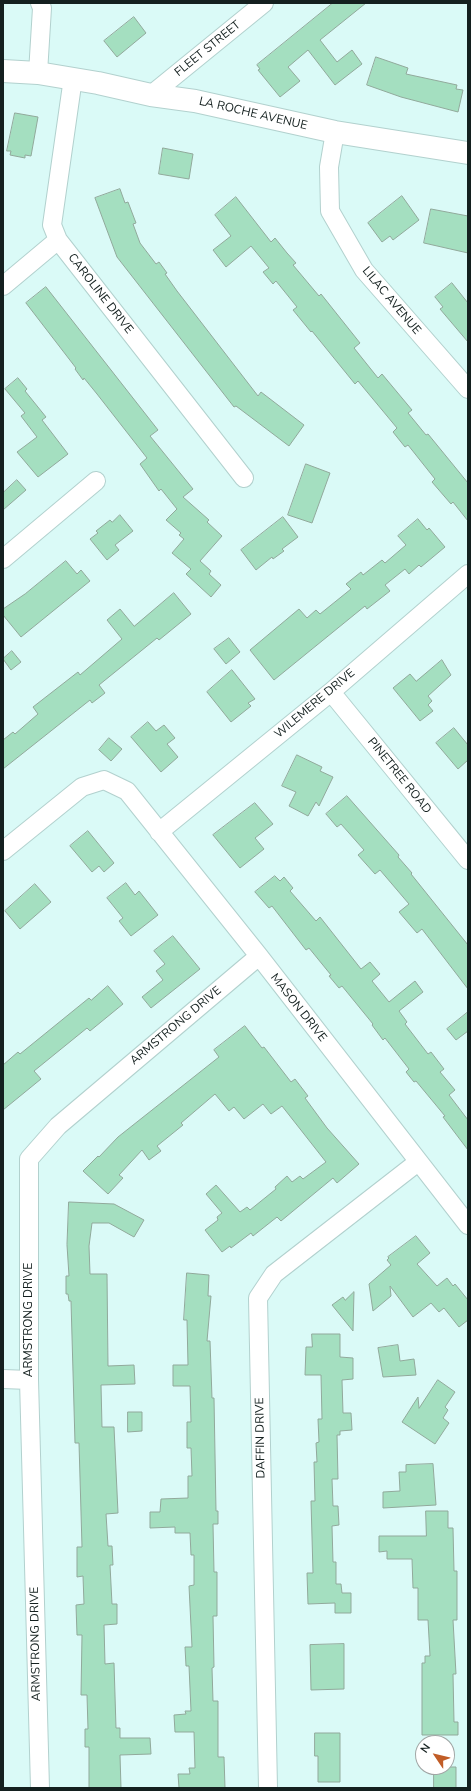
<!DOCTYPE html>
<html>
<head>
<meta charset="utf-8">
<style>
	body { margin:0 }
	#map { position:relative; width:471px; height:1791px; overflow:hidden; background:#dafaf7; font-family:"Nunito Sans",sans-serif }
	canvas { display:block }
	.frame { position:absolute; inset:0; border:4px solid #14201f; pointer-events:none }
	.north { position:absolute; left:415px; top:1735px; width:40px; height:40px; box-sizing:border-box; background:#fff; border:1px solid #a1a6a5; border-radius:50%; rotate:305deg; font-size:11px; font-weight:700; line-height:16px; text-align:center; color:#14201f }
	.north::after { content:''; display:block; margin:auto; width:14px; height:18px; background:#c15d27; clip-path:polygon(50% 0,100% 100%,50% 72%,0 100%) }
</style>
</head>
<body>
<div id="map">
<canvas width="471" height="1791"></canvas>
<div class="frame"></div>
<div class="north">N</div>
</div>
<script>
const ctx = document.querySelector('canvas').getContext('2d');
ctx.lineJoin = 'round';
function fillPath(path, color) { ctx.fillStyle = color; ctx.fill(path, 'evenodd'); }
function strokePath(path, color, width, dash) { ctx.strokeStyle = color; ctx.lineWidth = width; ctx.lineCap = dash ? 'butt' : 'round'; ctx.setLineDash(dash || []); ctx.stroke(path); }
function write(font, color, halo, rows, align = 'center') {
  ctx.font = font + ' "Nunito Sans",sans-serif'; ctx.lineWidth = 3.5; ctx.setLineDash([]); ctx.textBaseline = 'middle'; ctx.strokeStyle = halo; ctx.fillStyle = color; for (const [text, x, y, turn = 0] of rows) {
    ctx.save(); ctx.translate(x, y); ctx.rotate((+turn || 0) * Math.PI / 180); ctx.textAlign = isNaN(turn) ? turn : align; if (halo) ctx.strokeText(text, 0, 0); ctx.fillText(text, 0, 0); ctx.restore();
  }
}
const building = new Path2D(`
	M333,3H366L320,40L337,62L352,50L362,64L335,85L308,50L288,67L300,81L280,97L258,70L260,69L257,65Z
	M134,17L146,33L117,57L104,41Z
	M376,57L408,68L406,74L457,85L456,89L463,90L458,112L401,97L367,85Z
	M15,113L38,117L31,156L25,155V158L10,155L11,151H7Z
	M163,148L193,154L189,179L159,174Z
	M120,189L125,203L128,202L136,223L133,224L140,243L156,264L159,262L167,273L165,274L177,291L258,396L261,392L304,425L289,446L236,406L234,407L117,257L95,198Z
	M402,196L419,220L393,240L390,236L382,242L368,223Z
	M236,197L271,242L275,238L287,253L296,263L293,265L319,296L321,294L360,343L354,348L378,378L382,374L412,410L408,413L426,435L428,434L468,483V521L453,502L451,504L432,482L435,479L408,445L405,447L393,432L397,428L358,381L355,384L312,331L311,332L293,310L297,307L276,281L273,284L263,272L269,268L251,246L226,267L213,250L231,236L215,215Z
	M431,209L468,216V253L424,243Z
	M452,283L468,303V342L440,309L443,307L435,297Z
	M46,287L158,430L150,436L193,489L183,497L209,520L207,522L222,536L200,561L211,571L209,574L221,585L211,597L186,574L191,569L172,553L184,539L179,535L181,533L166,520L177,509L161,489L159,491L140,464L147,458L97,394L84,378L83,380L75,369L76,368L26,303Z
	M18,378L27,389L25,391L46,417L42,420L68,454L38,477L17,452L37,437L21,416L25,413L5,389Z
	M306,464L330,473L312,523L288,515Z
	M17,480L26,490L3,510V493Z
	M120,515L133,531L115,545L119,550L107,560L90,539L98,533L96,531L110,520L112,522Z
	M283,517L298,537L282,549L284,551L273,559L272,557L256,570L241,550Z
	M418,519L427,530L429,528L445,547L421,567L419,565L409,574L405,569L385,585L390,591L367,609L365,606L274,680L250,650L299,609L307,618L316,610L320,614L351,589L346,584L361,572L363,575L382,560L385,563L406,545L398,536Z
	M66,561L77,574L81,570L90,581L21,637L3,615V609L25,594Z
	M174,593L191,614L159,640L157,638L99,685L105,693L92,703L90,700L3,769V740L13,732L15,734L38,714L33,707L78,672L80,675L122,639L107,620L120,609L134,626Z
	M229,638L240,652L226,664L214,649Z
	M12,651L21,662L11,670L3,659Z
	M442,660L451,675L428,696L432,701L428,705L433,711L420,721L393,688L410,674L416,681Z
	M232,670L255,699L248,703L251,706L231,722L207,692Z
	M148,722L156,731L164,725L175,738L167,744L178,757L161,772L131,737Z
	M454,728L468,745V760L458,769L436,743Z
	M109,738L122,749L111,761L99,750Z
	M297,755L322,767L320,771L333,777L319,806L316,802L308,816L289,806L296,792L282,786Z
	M347,796L399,855L398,857L412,873L411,874L468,945V989L422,929L417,933L399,912L409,904L380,870L375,874L358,855L364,850L341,824L337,827L326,814Z
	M255,803L273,824L255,838L264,849L240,868L213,835Z
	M88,831L114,863L104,872L99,866L92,872L70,846Z
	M275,876L280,881L284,877L293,888L290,891L316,921L320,917L361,969L370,962L380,974L372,981L389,1002L415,981L423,992L399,1011L407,1022L405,1024L428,1054L431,1052L444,1069L440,1072L455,1090L449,1095L468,1120V1150L443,1117L445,1116L416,1081L414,1082L406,1072L409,1069L385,1038L383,1040L372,1025L373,1024L342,986L339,988L329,976L331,975L309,948L306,950L272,906L269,908L255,892Z
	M126,883L135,895L139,891L158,915L131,936L119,921L123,918L107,898Z
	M35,884L51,902L20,929L5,911Z
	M173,936L200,969L151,1008L142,997L163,980L156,971L165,964L154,951Z
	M108,986L123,1004L90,1031L87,1028L34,1071L41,1079L3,1110V1065L18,1052L20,1054L89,998L91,1000Z
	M468,1012V1031L456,1040L447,1029Z
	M245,1026L262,1048L264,1047L291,1082L295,1079L308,1096L305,1098L327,1128L359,1164L337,1183L333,1178L281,1221L277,1217L253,1236L251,1233L231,1248L230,1246L222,1252L205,1230L218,1220L217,1217L222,1213L206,1194L216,1185L240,1212L247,1207L250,1210L276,1189L275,1187L287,1176L292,1182L300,1176L303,1179L326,1162L282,1106L271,1114L263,1104L244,1119L234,1107L229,1111L215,1094L181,1123L183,1125L157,1146L161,1151L149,1160L142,1150L119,1175L123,1178L108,1194L83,1171L98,1156L99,1157L118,1137L219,1057L214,1050Z
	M69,1202L114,1204L144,1220L134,1237L109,1223H92L89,1246L90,1274H107L108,1366L134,1365L135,1384L101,1385L102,1427H114L118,1513L106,1514L108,1546H112L113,1565H110L112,1604H117V1624L104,1625L105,1664L114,1663L116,1728H120V1738H150L151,1754L120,1755L121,1788H89V1747H85V1729H88L87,1695H81L82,1635H77L76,1605L84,1604L83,1576L77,1577V1547H82L79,1443H75L71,1301H69L68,1294H66V1276H69L67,1245Z
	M416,1236L430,1253L417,1264L437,1286L447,1278L453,1286L455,1284L468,1300V1320L459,1327L444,1308L439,1312L431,1303L413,1317L390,1286L391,1296L373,1311L369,1284L391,1265L387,1260L389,1258L388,1257Z
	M187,1273L209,1275L208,1296H211L207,1341H210L212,1398H214L216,1511H218V1524H213L214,1572H217V1616H213L214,1667L212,1668L213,1701H218V1757H224L225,1788H179L178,1774H190L189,1768H195L194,1732H175L174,1715L186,1714L185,1711H191L189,1666H186L185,1647H192L189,1586L194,1585V1555H191L190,1533H175V1527L150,1528V1512H160L161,1499L188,1498V1476H192L191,1448H187V1422H191L190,1386H173V1365H188L187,1320H184Z
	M354,1292L353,1331L332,1305L343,1297L345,1300Z
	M312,1334H340V1357L353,1358V1379L342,1380L343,1413H351L352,1430L340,1431V1435H337L338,1479H332L333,1506H338L339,1525L332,1526L333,1562H336V1584H341L342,1593H351V1613H335V1603L308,1604L307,1573H313L311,1501H315L314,1462H317L316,1443L319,1442L318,1419H322L321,1375H305L306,1347H312Z
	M398,1345L400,1361L414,1359L416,1375L383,1377L378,1348Z
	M438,1380L455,1392L445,1407L448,1410L443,1418L449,1423L435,1444L402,1422L418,1397L419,1408Z
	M128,1412H142V1431L128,1432Z
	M433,1464L436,1505L383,1508V1492L400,1491L399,1472H406V1465Z
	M426,1511H448V1528H453L454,1571H457V1620H453L456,1674H453L454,1722H458V1735H422V1663H425V1656H430L428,1620H418V1588H413L412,1559H387V1551L379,1552V1536H426Z
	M344,1644V1689L311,1690L310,1645Z
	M315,1733H340V1782H318V1756H315Z
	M434,1767H456V1788H434Z`);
const minor = new Path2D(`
	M38,73L42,8L40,3
	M73,78L52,225L58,240L244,478
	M151,95L264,3
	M335,132L329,167L330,211L364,270L468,389
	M3,286L58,240
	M3,559L96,481
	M331,692L468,860
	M159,832L331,692L468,574
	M3,851L82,787L104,780L127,791L259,956L468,1225
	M3,1379L29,1380
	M40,1788L29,1380V1159L58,1126L259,956
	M268,1788L258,1298L274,1274L418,1162`);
const secondary = new Path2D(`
	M3,71L38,73L98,83L151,95L195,101L335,132L468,153`);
const streetNames = [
	["FLEET STREET",208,49,-39],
	["LA ROCHE AVENUE",253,114,13],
	["CAROLINE DRIVE",100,294,52],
	["LILAC AVENUE",391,301,50],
	["WILEMERE DRIVE",315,704,-40],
	["PINETREE ROAD",399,776,51],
	["MASON DRIVE",298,1008,52],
	["ARMSTRONG DRIVE",176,1026,-40],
	["ARMSTRONG DRIVE",29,1320,-90],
	["DAFFIN DRIVE",261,1438,-91],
	["ARMSTRONG DRIVE",36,1644,-91]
];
fillPath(building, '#a4dfc0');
strokePath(building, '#91a99b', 1);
strokePath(minor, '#b2d1ce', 20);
strokePath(secondary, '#b2d1ce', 24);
strokePath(minor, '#fff', 18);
strokePath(secondary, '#fff', 22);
write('12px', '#14201f', '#fff', streetNames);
</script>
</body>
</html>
